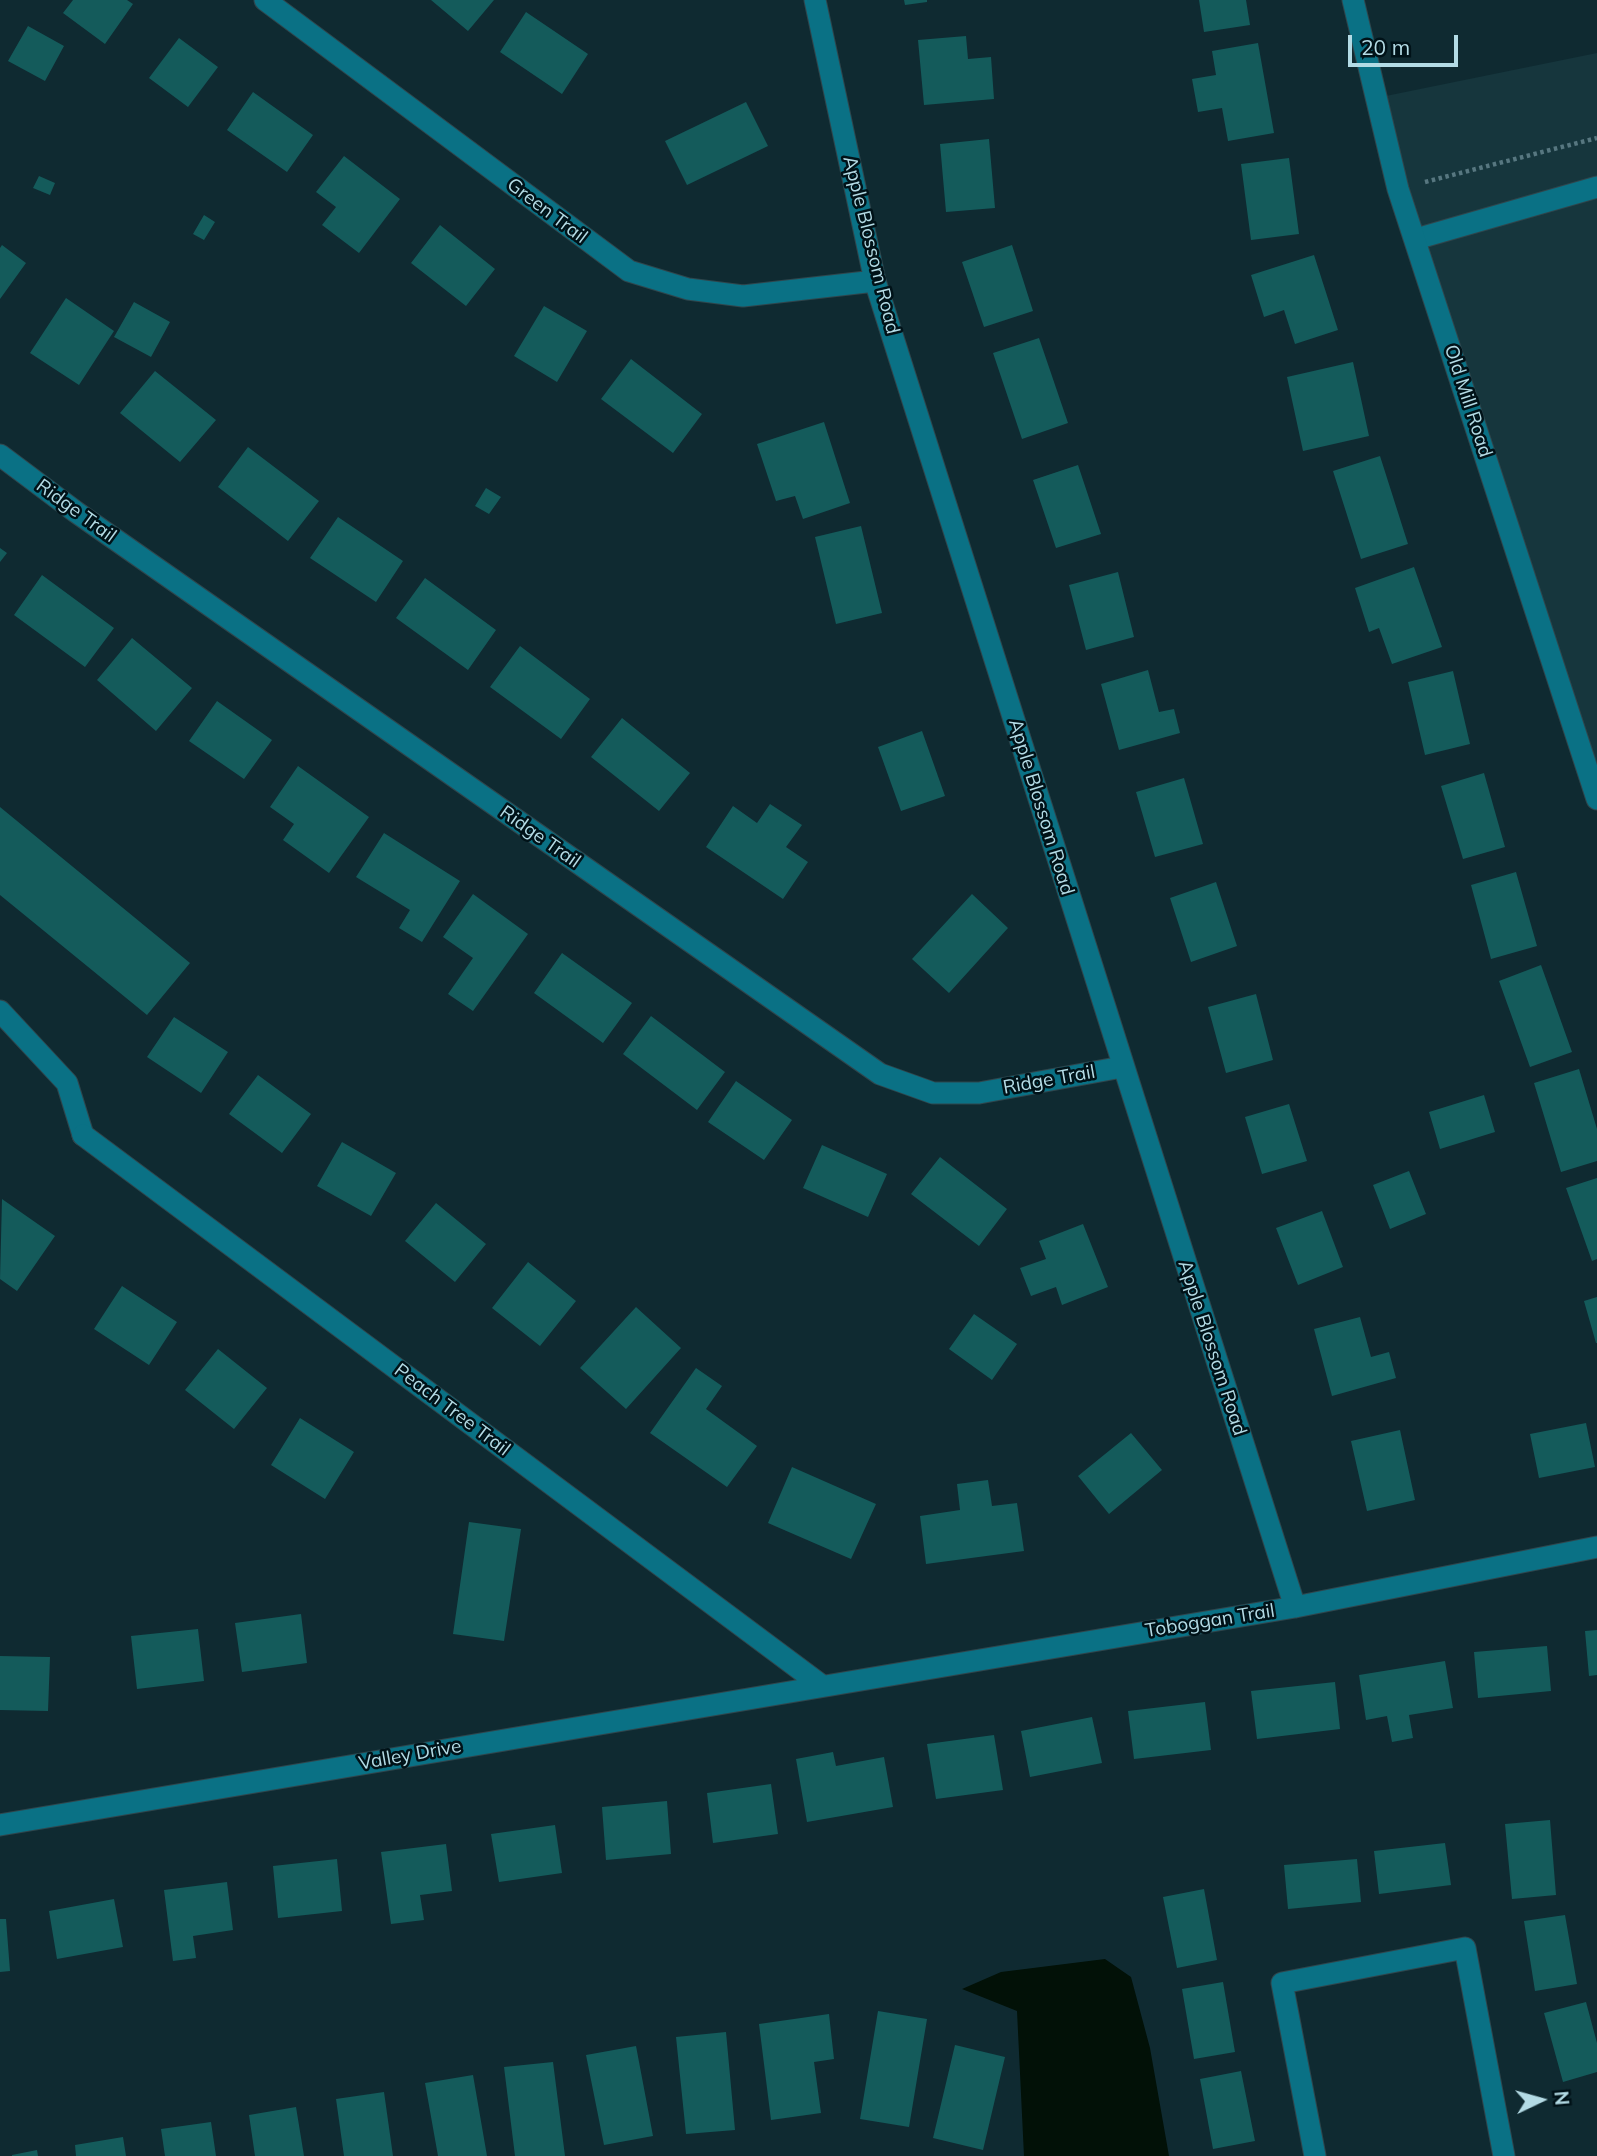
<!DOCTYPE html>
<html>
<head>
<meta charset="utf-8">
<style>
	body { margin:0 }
	#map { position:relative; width:1597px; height:2156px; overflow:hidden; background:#0f2a31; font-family:Mulish,sans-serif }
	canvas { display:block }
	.north { position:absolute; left:1506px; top:2065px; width:70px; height:70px; -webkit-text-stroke:5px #001218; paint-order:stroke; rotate:85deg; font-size:19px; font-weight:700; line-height:28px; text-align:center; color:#b3dbe5 }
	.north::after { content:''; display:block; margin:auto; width:24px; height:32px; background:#b3dbe5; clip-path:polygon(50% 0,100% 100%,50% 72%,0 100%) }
	.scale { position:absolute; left:1348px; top:35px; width:110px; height:32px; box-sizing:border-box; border:4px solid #b3dbe5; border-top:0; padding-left:9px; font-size:21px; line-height:24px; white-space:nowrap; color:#b3dbe5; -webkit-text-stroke:5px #001218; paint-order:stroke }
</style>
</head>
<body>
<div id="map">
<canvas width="1597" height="2156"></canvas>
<div class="north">N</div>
<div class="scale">20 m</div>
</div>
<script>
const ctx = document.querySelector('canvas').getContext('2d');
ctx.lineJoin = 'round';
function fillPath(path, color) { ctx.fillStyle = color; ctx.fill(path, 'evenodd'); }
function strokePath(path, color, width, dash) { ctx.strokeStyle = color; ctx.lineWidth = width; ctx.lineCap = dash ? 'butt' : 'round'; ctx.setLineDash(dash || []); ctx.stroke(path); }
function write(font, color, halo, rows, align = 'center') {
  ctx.font = font + ' Mulish,sans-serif'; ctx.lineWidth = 5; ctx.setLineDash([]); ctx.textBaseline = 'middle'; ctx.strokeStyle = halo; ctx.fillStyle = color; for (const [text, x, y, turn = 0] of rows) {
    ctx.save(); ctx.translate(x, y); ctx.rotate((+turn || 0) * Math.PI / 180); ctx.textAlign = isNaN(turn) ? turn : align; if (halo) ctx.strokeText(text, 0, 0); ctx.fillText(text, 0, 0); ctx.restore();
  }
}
const built = new Path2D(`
	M1597,53V799L1376,98Z`);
const water = new Path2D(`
	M1105,1959L1131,1977L1150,2048L1169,2156H1024L1017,2011L962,1989L1001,1972Z`);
const building = new Path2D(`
	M73,0H127L133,4L105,44L63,13Z
	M431,0H494L468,31Z
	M904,0H927V2L905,5Z
	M1199,0H1246L1250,25L1204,32Z
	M526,12L588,54L562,94L500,52Z
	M28,26L64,46L45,81L8,61Z
	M966,36L968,59L991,57L994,99L924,105L918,40Z
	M179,38L218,67L188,107L149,78Z
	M1258,43L1274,133L1228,141L1222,108L1198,112L1192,79L1216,75L1212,51Z
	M253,92L313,135L287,172L227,130Z
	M746,102L768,146L687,185L665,141Z
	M989,139L995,208L946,212L940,144Z
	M344,156L400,199L359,253L322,225L336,207L316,192Z
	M1289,158L1299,234L1251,240L1241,164Z
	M39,176L55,183L50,195L33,188Z
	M204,215L215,222L204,240L193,234Z
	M440,225L495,269L466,306L411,263Z
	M2,245L26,263L0,299V248Z
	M1012,245L1033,311L984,327L962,262Z
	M1314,255L1338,330L1295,344L1284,310L1264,317L1251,275Z
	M66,298L114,331L79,385L30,353Z
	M134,302L170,322L151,357L114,337Z
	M544,306L587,331L557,382L514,356Z
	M1039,338L1068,423L1022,439L993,353Z
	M631,359L702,414L673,453L601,399Z
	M1353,362L1369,436L1303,451L1287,377Z
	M155,371L216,420L180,462L120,413Z
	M824,422L850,503L803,519L795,496L776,501L757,444Z
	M248,447L319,501L288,541L218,487Z
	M1380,456L1408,544L1361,559L1333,471Z
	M1078,465L1101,534L1056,548L1033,480Z
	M486,488L501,497L489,514L475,506Z
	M338,517L403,561L376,602L310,558Z
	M861,526L882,613L836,624L815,537Z
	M0,548L7,553L0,562Z
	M1414,567L1442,647L1392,664L1379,628L1369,632L1355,588Z
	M1118,572L1134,637L1086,650L1069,585Z
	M42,575L114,628L85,667L14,615Z
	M425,578L496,630L468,670L396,618Z
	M132,638L192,688L156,731L97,680Z
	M520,646L590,699L561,739L490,687Z
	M1148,670L1159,712L1174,709L1180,733L1119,750L1101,684Z
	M1453,671L1470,744L1425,755L1408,682Z
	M217,701L272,740L244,779L189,741Z
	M622,718L690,773L659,811L591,757Z
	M922,731L945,796L901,811L878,747Z
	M298,766L369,817L329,873L283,840L294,824L270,807Z
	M1484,773L1505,847L1463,859L1441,786Z
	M1184,778L1203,844L1155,857L1136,792Z
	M770,804L802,825L786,847L808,862L783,899L706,847L733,806L757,823Z
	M0,807L190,963L147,1015L0,895Z
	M384,833L460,881L422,942L399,928L410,910L356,877Z
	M1516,872L1537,946L1491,959L1471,885Z
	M1216,882L1237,946L1191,962L1170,898Z
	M473,894L528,934L473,1011L448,994L473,958L443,937Z
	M972,894L1008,928L949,993L912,959Z
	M562,953L632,1003L603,1043L534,993Z
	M1541,965L1572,1052L1530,1067L1499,981Z
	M1256,994L1273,1060L1226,1073L1208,1007Z
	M651,1016L725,1072L697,1110L623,1054Z
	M174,1017L228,1052L201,1093L147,1057Z
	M1579,1069L1597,1129V1161L1561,1172L1534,1083Z
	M258,1075L311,1114L282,1153L229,1114Z
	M736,1081L792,1120L764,1160L708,1122Z
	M1484,1095L1495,1132L1440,1149L1429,1112Z
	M1289,1104L1307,1161L1262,1174L1245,1117Z
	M342,1142L396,1173L371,1216L317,1186Z
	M822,1145L887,1174L868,1217L803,1188Z
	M940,1157L1007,1209L979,1246L911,1194Z
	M1409,1171L1426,1214L1390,1229L1373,1185Z
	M1597,1178V1259L1592,1261L1566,1188Z
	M2,1199L55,1236L17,1291L0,1279Z
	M436,1203L486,1244L455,1282L405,1241Z
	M1322,1211L1343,1267L1298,1285L1276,1228Z
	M1083,1224L1108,1287L1062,1305L1056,1287L1031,1296L1020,1268L1046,1259L1039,1241Z
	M528,1262L576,1301L540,1346L492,1308Z
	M122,1286L177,1322L149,1365L94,1329Z
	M1597,1297V1343H1596L1584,1301Z
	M636,1307L681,1348L626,1409L580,1368Z
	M974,1314L1017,1344L992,1380L949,1349Z
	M1360,1317L1371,1357L1389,1352L1396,1378L1332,1396L1314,1329Z
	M218,1349L267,1388L234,1429L185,1390Z
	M696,1368L722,1386L706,1409L757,1446L727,1487L650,1433Z
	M300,1418L354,1452L325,1499L271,1465Z
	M1586,1423L1595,1467L1539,1478L1530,1434Z
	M1400,1430L1415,1500L1367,1511L1351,1441Z
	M1131,1433L1162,1470L1109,1514L1078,1476Z
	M792,1467L876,1504L851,1559L768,1523Z
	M988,1480L992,1506L1017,1503L1024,1551L926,1564L920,1516L960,1510L957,1484Z
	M469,1522L521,1529L504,1641L453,1634Z
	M301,1614L307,1663L242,1672L235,1623Z
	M198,1629L204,1681L137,1689L131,1636Z
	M1597,1630V1675L1589,1676L1585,1631Z
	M1547,1646L1551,1691L1478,1698L1474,1652Z
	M0,1656L50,1657L48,1711L0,1710Z
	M1445,1661L1453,1708L1409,1715L1413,1738L1392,1742L1387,1716L1366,1720L1359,1675Z
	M1335,1682L1340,1729L1257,1739L1251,1691Z
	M1205,1702L1211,1750L1134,1759L1128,1711Z
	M1092,1717L1102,1763L1030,1777L1021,1731Z
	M994,1735L1003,1790L936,1799L927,1744Z
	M833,1752L836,1766L884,1757L893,1807L807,1822L796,1759Z
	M771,1784L778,1834L713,1843L707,1793Z
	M667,1801L671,1854L606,1860L602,1807Z
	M1550,1820L1556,1895L1512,1899L1505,1824Z
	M555,1825L562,1873L499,1882L491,1834Z
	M1445,1843L1451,1885L1379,1894L1374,1851Z
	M446,1844L452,1891L420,1895L424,1920L391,1924L381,1852Z
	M337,1859L342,1911L278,1918L273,1866Z
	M1357,1859L1361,1902L1288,1909L1284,1865Z
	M227,1882L233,1930L193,1936L196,1958L173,1961L164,1890Z
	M1204,1889L1217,1960L1177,1968L1163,1897Z
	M114,1899L123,1947L57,1959L49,1911Z
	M1565,1915L1577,1984L1535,1991L1524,1921Z
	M0,1919H6L10,1971L0,1972Z
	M1223,1982L1235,2052L1194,2059L1182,1989Z
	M1586,2002L1597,2043V2072L1563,2082L1544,2013Z
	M878,2011L927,2019L909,2127L860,2119Z
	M829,2014L834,2059L814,2062L821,2113L771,2120L759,2024Z
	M726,2032L735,2130L686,2134L676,2037Z
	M955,2045L1005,2057L983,2150L933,2138Z
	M636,2046L653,2136L604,2145L586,2055Z
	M553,2062L565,2156H515L504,2067Z
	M1241,2071L1255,2141L1213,2149L1200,2079Z
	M473,2075L487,2156H438L425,2083Z
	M384,2092L393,2156H344L336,2099Z
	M296,2107L304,2156H255L249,2115Z
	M211,2122L216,2156H165L161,2129Z
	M123,2137L126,2156H76L75,2145Z
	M37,2150L38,2156H12V2155Z`);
const path = new Path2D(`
	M1425,182L1597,138`);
const service = new Path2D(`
	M0,1011L67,1083L83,1135`);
const minor = new Path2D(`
	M265,0L629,271L688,289L743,296L875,281
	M815,0L875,281L1295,1607
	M1416,239L1597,187
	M0,455L76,512L880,1074L933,1093H979L1122,1067
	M83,1135L821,1685
	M0,1825L1295,1607L1597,1547
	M1315,2156L1282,1983L1465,1948L1504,2156`);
const tertiary = new Path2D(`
	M1353,0L1398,189L1597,799`);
const streetNames = [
	["Green Trail",547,211,37],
	["Apple Blossom Road",871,245,76],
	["Old Mill Road",1468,401,72],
	["Ridge Trail",76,511,36],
	["Apple Blossom Road",1041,807,73],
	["Ridge Trail",540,837,35],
	["Ridge Trail",1049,1080,-10],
	["Apple Blossom Road",1212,1348,72],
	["Peach Tree Trail",452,1410,37],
	["Toboggan Trail",1210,1621,-9],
	["Valley Drive",410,1755,-10]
];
fillPath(built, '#16363d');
fillPath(water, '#021107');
fillPath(building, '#145b5b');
strokePath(service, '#2f464d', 23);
strokePath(minor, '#2f464d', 23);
strokePath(tertiary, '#2f464d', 23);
strokePath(path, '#577780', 4.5, [3.5, 3.5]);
strokePath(service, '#0a7185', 21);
strokePath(minor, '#0a7185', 21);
strokePath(tertiary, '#0a7185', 21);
write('19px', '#b3dbe5', '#001218', streetNames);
</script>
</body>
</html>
